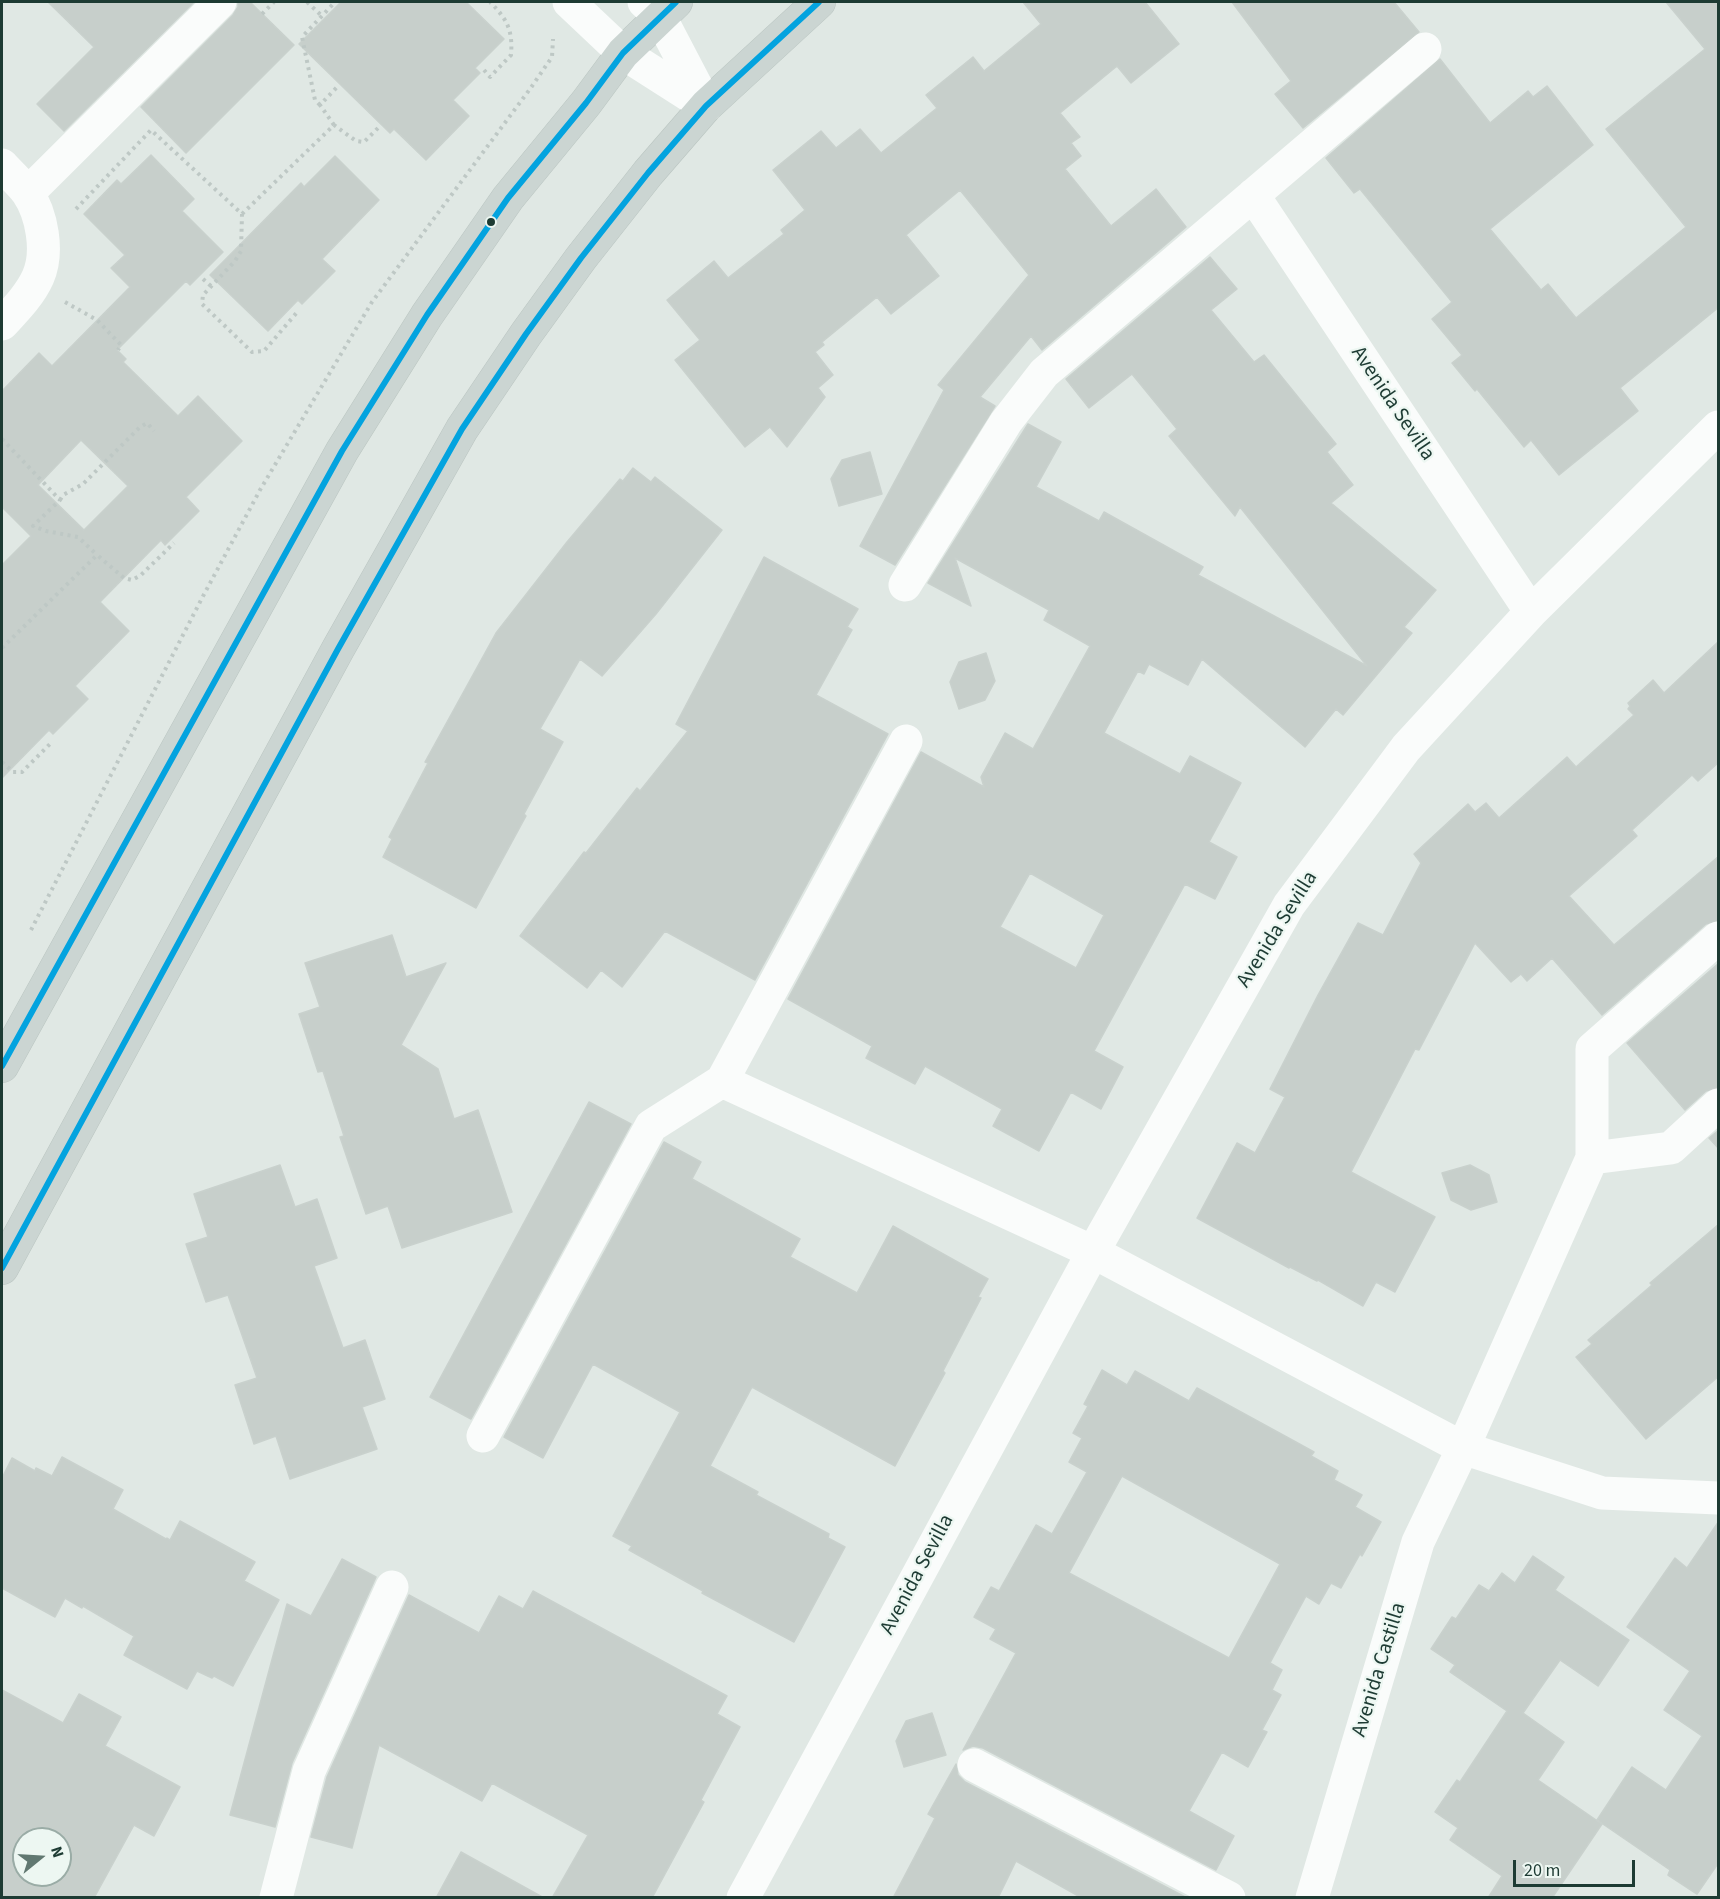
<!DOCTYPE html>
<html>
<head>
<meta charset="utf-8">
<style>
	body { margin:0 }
	#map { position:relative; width:1720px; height:1899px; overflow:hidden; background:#e0e8e4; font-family:"Source Sans 3",sans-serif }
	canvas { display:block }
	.frame { position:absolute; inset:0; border:3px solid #1d3b33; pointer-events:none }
	.north { position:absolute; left:12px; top:1827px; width:60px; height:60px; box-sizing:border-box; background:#edf7f2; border:2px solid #9aaca6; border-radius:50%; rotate:72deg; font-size:16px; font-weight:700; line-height:24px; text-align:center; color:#1d3b33 }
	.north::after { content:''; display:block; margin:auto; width:21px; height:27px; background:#617871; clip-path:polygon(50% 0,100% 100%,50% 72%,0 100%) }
	.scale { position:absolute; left:1513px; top:1860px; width:122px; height:27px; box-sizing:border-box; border:3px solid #1d3b33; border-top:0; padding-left:8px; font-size:18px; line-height:21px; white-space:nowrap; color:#1d3b33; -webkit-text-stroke:4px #edf7f2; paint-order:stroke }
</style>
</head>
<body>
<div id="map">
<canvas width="1720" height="1899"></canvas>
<div class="frame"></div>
<div class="north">N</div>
<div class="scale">20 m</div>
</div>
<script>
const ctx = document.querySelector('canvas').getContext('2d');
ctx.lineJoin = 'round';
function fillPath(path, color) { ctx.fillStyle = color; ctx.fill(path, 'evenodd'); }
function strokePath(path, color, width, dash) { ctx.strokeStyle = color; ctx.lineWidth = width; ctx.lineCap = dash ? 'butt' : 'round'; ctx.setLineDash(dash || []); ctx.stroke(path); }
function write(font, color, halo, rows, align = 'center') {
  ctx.font = font + ' "Source Sans 3",sans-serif'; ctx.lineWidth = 4.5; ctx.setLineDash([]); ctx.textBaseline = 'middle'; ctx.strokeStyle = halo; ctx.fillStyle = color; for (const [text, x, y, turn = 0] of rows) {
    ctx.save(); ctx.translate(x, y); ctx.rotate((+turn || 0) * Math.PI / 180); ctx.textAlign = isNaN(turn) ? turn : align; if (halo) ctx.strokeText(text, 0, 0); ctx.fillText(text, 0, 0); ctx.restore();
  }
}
const building = new Path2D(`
	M48,2H194L64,131L37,104L94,47Z
	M238,2H250L294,45L186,153L141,107L233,15L238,7Z
	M341,2H466L504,39L475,68L480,73L453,100L469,116L426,160L394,129L390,133L299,44Z
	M1023,2H1145L1179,44L1131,83L1117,66L1060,113L1080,137L1071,143L1081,156L1065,169L1111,226L1156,189L1186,227L1042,350L1031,336L980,397L995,406L895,565L860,546L944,390L938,385L1029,275L960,190L906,235L939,276L891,314L877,297L822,342L824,345L815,352L833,375L818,388L825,397L787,447L770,427L745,447L675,360L700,340L667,300L714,261L728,278L784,234L781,230L805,210L773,170L821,131L836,148L860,129L881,153L937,108L926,95L973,57L984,71L1041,24Z
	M1232,2H1394L1419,32L1303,128L1275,94L1291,81Z
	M1666,2H1719V307L1620,388L1638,411L1559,475L1531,440L1524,447L1477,389L1475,391L1452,363L1462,355L1432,319L1452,302L1360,189L1354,193L1326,158L1440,59L1490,123L1528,91L1533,97L1547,86L1593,145L1490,229L1541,290L1548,284L1576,318L1686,227L1606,129L1705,49Z
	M151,155L194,199L182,211L223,252L190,285L186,281L117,350L126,359L123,362L178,416L198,396L242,441L186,497L199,511L165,545L161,540L100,602L129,631L75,686L88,699L53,734L49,730L2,778V565L31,536L2,507V391L39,353L52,366L130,287L111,268L125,255L84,214L117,180L121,184ZM81,440L128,486L84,530L38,485Z
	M335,156L379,200L322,259L335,271L302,304L298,300L268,331L210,275L301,183L304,187Z
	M1210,257L1237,289L1211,310L1254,362L1264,355L1336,444L1327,452L1353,485L1331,503L1436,590L1404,627L1412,633L1369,684L1343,715L1336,709L1305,747L1202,659L1188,685L1149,664L1144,674L1138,671L1104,733L1180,774L1190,756L1241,783L1209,842L1237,857L1215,899L1185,884L1094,1051L1123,1067L1101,1109L1071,1092L1039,1151L993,1126L1002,1109L925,1066L915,1084L866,1058L872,1046L788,999L921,752L984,787L981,777L1005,733L1033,749L1090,646L1044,620L1049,610L955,558L971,606L928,583L1028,424L1061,442L1036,487L1099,521L1104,512L1203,567L1198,575L1367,666L1240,507L1235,516L1169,436L1177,429L1132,374L1089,408L1066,379ZM1030,873L1104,915L1076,968L1000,927Z
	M870,452L882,494L839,506L831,479L842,460Z
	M633,468L651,482L655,477L722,530L656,614L602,676L580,659L540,729L563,742L524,814L526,816L476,908L383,857L392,839L389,837L428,763L425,762L496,633L567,542L620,479L623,481Z
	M764,557L858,609L847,627L852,630L816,695L888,734L755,980L665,931L622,987L601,970L587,988L520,936L584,852L586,853L637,788L640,791L688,731L676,724Z
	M1719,641V762L1698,781L1692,775L1632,830L1637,836L1569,896L1614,945L1719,856V920L1706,924L1602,1015L1552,958L1527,981L1521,974L1511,982L1475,943L1419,1050L1415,1049L1351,1172L1435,1217L1395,1292L1376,1282L1363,1306L1318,1280L1317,1281L1290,1267L1289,1268L1197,1218L1237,1143L1255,1153L1285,1097L1270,1089L1318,995L1358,923L1383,935L1421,863L1414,854L1468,804L1475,812L1486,803L1499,818L1567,757L1576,767L1634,715L1628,709L1630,706L1628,703L1653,680L1664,693Z
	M986,653L995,681L985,700L959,709L950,682L959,662Z
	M392,935L406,977L446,963L401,1045L438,1069L454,1119L478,1110L512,1212L402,1248L388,1206L366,1214L340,1137L344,1136L323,1071L318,1072L299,1014L320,1007L305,963Z
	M1719,963V1087L1706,1091L1685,1110L1627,1043Z
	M589,1102L631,1124L471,1419L430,1397Z
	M1719,1130V1149L1709,1138Z
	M664,1142L701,1162L692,1179L800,1239L790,1257L857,1293L893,1226L988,1279L978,1297L981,1298L943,1371L945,1373L895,1466L752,1387L710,1466L758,1492L756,1495L829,1534L828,1538L845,1547L794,1642L702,1593L703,1591L629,1550L632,1546L613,1536L680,1412L593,1364L543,1458L504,1437Z
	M280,1165L295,1207L317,1199L337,1258L314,1266L343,1348L365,1340L385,1399L362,1407L377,1449L290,1479L276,1436L254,1444L235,1385L257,1378L228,1295L206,1302L186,1244L208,1237L194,1194Z
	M1470,1165L1489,1175L1497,1202L1471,1210L1451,1200L1442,1173Z
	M1719,1224V1376L1646,1439L1576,1357L1592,1344L1588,1340L1652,1285L1650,1283Z
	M1102,1370L1127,1385L1135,1371L1189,1401L1197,1388L1294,1441L1314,1452L1311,1456L1338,1471L1334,1480L1362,1495L1355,1507L1381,1522L1362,1556L1360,1554L1341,1588L1331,1583L1319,1604L1306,1596L1286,1633L1270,1663L1282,1670L1272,1690L1281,1695L1262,1730L1267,1732L1248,1767L1222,1752L1189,1811L1234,1836L1216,1870L983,1748L973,1746L963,1750L1016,1653L990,1639L996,1629L974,1617L991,1587L999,1591L1036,1525L1052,1534L1087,1472L1069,1462L1082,1438L1073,1433L1088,1406L1084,1404ZM1122,1476L1280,1564L1229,1658L1069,1573Z
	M62,1457L123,1490L113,1509L166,1539L167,1538L170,1540L180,1521L255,1562L244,1581L279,1600L233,1686L214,1676L212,1678L197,1671L187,1689L124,1655L134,1636L83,1606L82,1608L65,1598L55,1617L2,1588V1478L12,1458L35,1471L36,1468L52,1476Z
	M1719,1521V1862L1697,1894L1668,1875L1670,1870L1597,1820L1632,1767L1666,1790L1702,1736L1664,1710L1690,1671L1627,1627L1675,1558L1687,1568Z
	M1533,1556L1564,1577L1555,1590L1629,1640L1598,1686L1560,1660L1523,1713L1564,1742L1538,1780L1602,1824L1552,1898H1488L1502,1876L1450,1840L1458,1828L1435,1812L1457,1780L1460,1782L1507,1711L1450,1672L1455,1665L1431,1649L1452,1617L1456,1619L1479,1585L1489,1591L1502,1573L1515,1583Z
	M342,1559L376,1577L292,1763L275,1827L230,1815L287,1604L311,1616Z
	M533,1591L727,1696L717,1714L740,1727L701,1800L704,1802L652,1898H552L588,1835L492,1783L482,1801L379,1745L352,1848L311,1837L327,1777L409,1595L479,1633L499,1596L523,1609Z
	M2,1690L63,1723L79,1694L121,1717L105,1746L180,1787L154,1836L134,1825L94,1898H2ZM24,1839H60V1875H24Z
	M932,1713L946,1755L904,1767L896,1741L906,1721Z
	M956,1764L958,1775L965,1782L1187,1898H1082L1016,1861L998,1898H893L935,1818L928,1814Z
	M461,1852L544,1898H436Z`);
const path = new Path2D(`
	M307,2L322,16
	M262,14L274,2
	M484,70L490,77L511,55C513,30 507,19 490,2
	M320,105L315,100L302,37L335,2
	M334,125L320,105L338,86
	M76,209L151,130L242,214L241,251L235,261L203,295L202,304L252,352L264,351L299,310
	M242,214L334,125L356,141L364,142L378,128
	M203,279L211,286
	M65,302L97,320L121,345L118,350
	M2,439L60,500L33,526L46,531L78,537L97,555
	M60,500L63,495L83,484L140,427L147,423L154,431
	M2,648L97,555L124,578L132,580L141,575L174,543
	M2,762L13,772H22L51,743
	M31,930L201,600L260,490L372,302L530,89L552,57L553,39`);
const minor = new Path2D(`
	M569,2L623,53L706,106
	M644,2L660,17L706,105
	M2,165C10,174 20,183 27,192C42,214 49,252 38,277C30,295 15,310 2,324
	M28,193L220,2
	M1253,195L1531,612
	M905,585L1006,422L1044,373L1425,49
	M722,1081L1093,1252L1463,1448L1602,1493L1718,1498
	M1592,1158L1671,1148L1718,1105
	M483,1436L651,1126L722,1081L906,741
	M974,1765L1229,1898
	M276,1898L309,1771L392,1587
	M743,1898L1093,1252L1289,905L1406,748L1531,612L1718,427
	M1312,1898L1418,1542L1463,1448L1592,1158V1049L1718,938`);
const major = new Path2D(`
	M2,1066L342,451L427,315L508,198L586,103L623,53L676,2
	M2,1268L338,649L462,429L526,334L581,258L648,173L706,106L819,2`);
const bus1 = new Path2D(`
	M2,1066L342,451L427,315L508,198L586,103L623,53L676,2
	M2,1268L338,649L462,429L526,334L581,258L648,173L706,106L819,2`);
const markers = [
	[491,222,5,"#1d3b33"]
];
const streetNames = [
	["Avenida Sevilla",1392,404,56],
	["Avenida Sevilla",1278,930,-58],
	["Avenida Sevilla",918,1575,-62],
	["Avenida Castilla",1380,1670,-73]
];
fillPath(building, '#c7cfcb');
strokePath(building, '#c9d1cd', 1.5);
strokePath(major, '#bac5c1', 34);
strokePath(path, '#bec8c5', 4, [3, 4.5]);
strokePath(minor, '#fafcfb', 33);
strokePath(major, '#cbd5d2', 33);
strokePath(bus1, '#03a3df', 6);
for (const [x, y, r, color] of markers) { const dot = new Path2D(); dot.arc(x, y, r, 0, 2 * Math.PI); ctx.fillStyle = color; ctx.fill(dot); strokePath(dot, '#edf7f2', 2); }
write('21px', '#1d3b33', '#edf7f2', streetNames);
</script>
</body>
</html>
